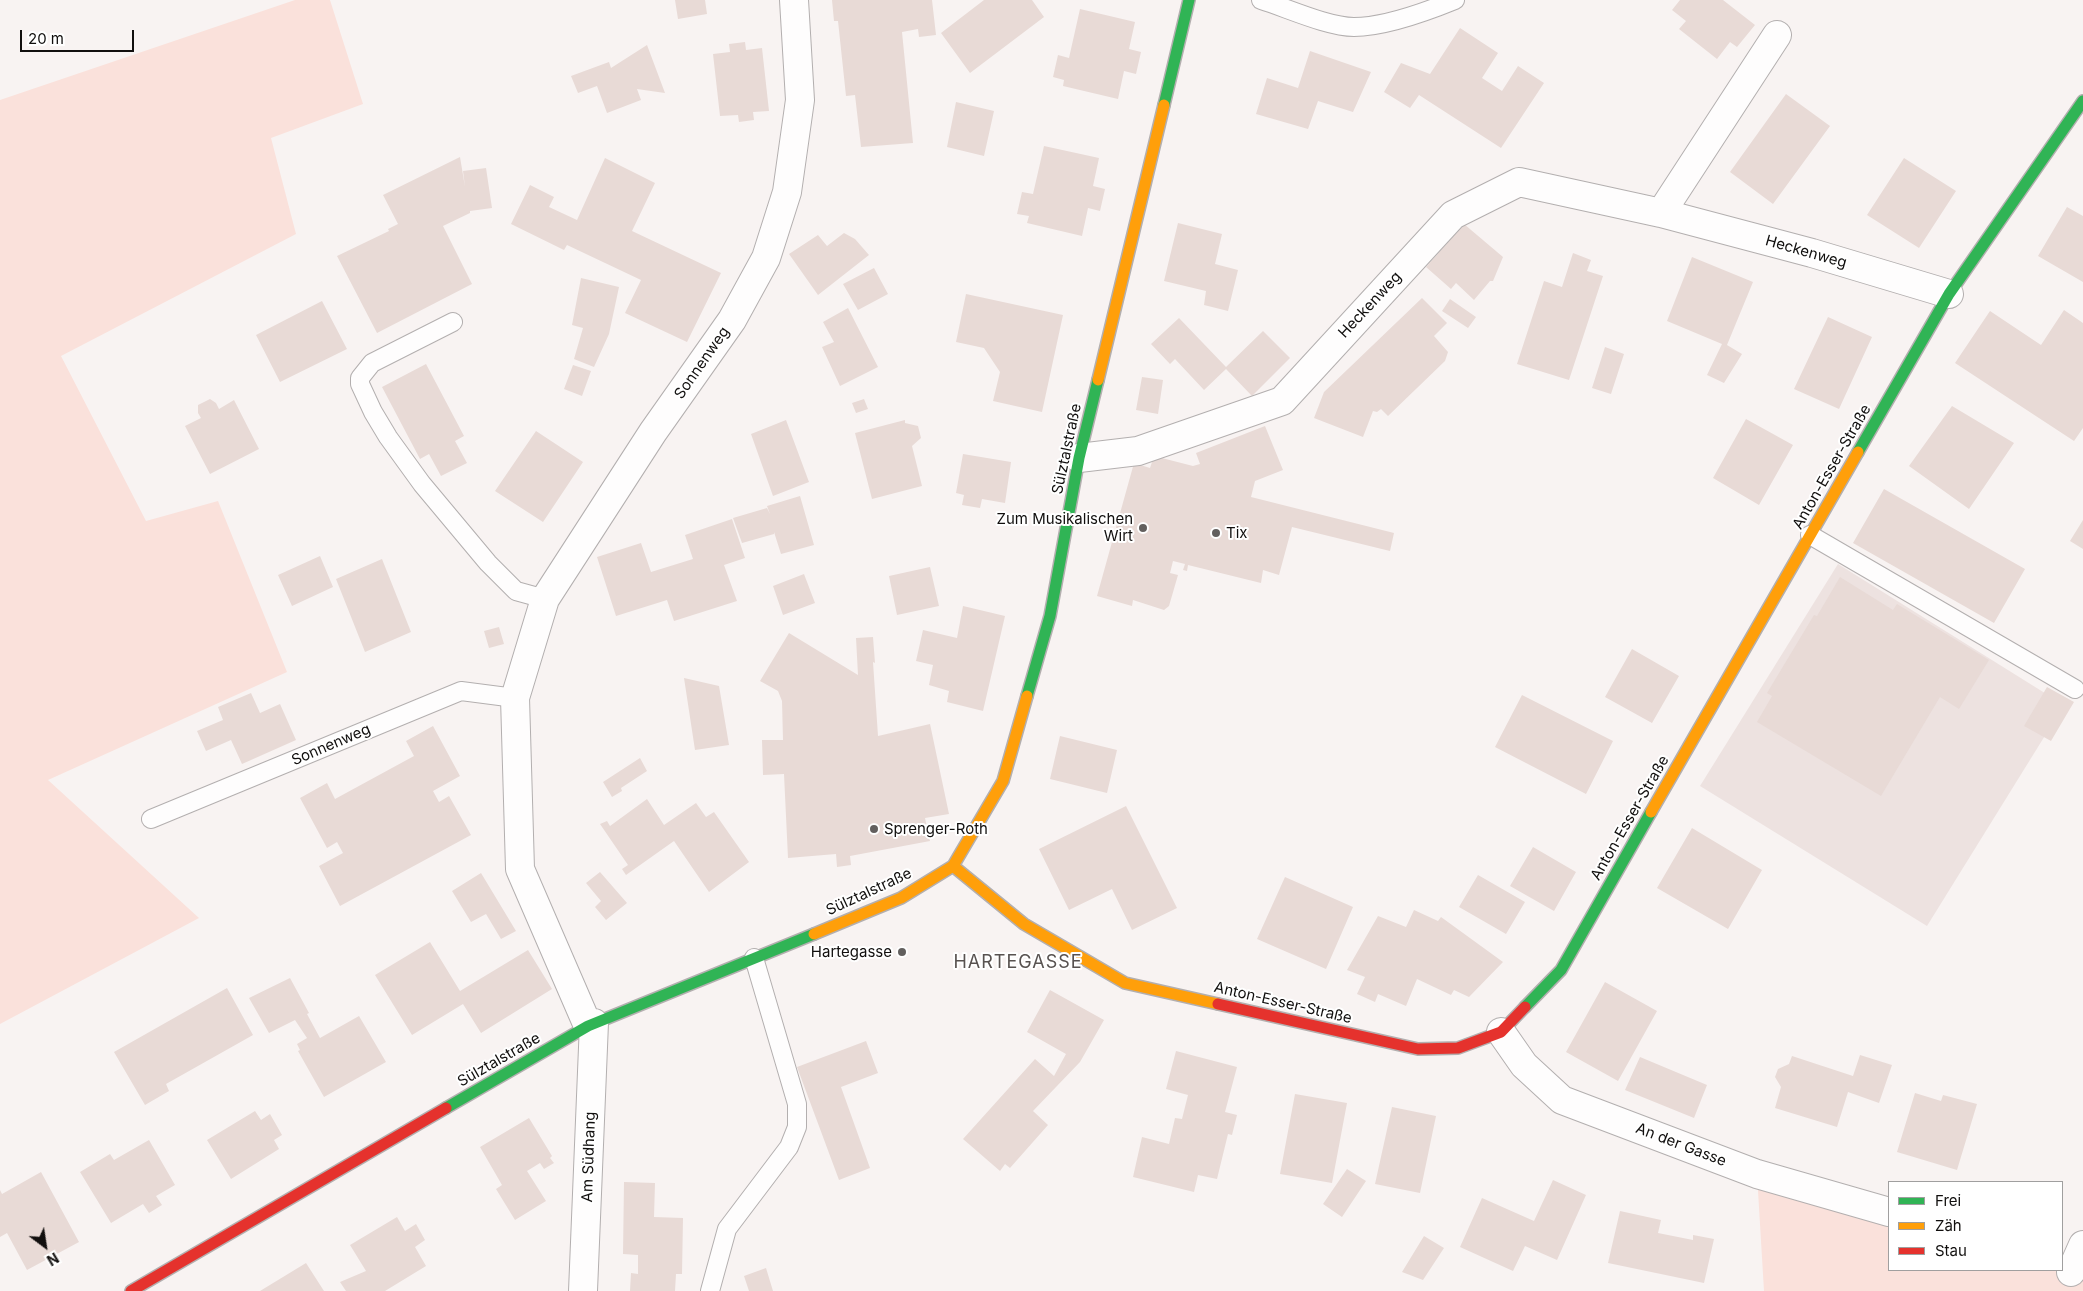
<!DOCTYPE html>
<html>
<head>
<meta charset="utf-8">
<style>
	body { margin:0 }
	#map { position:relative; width:2083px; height:1291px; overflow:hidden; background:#f8f3f2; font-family:Inter,sans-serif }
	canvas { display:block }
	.legend { position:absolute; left:1888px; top:1181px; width:175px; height:90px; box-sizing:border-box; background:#fff; border:1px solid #a09f9f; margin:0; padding:6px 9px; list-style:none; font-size:15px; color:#110f0e }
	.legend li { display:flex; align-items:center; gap:10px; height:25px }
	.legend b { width:25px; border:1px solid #a09f9f }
	.north { position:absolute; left:20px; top:1221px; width:50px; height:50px; -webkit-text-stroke:4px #fff; paint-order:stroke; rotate:149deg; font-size:14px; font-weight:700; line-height:20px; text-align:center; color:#110f0e }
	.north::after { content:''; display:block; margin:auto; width:18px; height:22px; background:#110f0e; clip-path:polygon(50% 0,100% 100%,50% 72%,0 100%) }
	.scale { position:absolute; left:20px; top:30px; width:114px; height:22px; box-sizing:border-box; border:2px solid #110f0e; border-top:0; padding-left:6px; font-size:15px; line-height:18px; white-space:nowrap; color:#110f0e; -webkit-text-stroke:4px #fff; paint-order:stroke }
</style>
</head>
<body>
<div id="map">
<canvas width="2083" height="1291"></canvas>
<ul class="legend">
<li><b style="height:6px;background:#30b455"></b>Frei</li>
<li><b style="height:6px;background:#ff9f0a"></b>Zäh</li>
<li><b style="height:6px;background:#e5322d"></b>Stau</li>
</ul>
<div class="north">N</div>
<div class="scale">20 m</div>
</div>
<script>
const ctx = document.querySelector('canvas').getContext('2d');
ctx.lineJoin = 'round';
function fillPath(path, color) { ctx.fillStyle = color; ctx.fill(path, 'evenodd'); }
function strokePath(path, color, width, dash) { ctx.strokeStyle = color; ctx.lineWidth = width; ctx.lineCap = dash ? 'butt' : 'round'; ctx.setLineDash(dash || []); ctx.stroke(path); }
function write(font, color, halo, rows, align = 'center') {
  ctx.font = font + ' Inter,sans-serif'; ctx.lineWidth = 4; ctx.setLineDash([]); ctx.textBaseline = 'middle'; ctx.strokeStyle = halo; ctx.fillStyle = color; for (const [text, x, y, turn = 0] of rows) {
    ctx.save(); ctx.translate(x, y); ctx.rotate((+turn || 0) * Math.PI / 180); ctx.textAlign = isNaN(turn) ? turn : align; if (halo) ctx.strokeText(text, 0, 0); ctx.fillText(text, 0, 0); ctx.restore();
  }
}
const built = new Path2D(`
	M1838,564L2064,705L1927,926L1700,786Z`);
const green = new Path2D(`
	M295,0H330L363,104L271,138L296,234L61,356L146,521L218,501L287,672L48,780L199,918L0,1024V100Z
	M1757,1174L1889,1215V1270H2062L2083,1276V1291H1764Z`);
const building = new Path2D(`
	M675,0H705L707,14L678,19Z
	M832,0H932L936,35L919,37L918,29L902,32L913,143L861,147L855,95L846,96L838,21H834Z
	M984,0H1032L1044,17L970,73L941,33Z
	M1680,0H1723L1755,25L1737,47L1730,42L1717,59L1679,29L1686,21L1672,10Z
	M1080,9L1135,22L1129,49L1141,52L1136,74L1124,71L1118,99L1063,86L1064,80L1053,77L1058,55L1069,58Z
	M1460,28L1498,53L1482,78L1502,91L1518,66L1544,83L1501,148L1419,95L1410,108L1384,92L1401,63L1430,74Z
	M745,42L746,50L762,48L769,111L753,112L754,120L739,122L738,115L720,116L713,54L730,52L729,44Z
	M647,45L665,93L637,89L641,100L607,113L597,86L578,93L571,76L609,62L611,68Z
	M1310,51L1371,72L1353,112L1318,101L1308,129L1256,114L1267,78L1298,88Z
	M1786,94L1830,126L1773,204L1730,172Z
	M956,102L994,111L984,156L947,147Z
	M1044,146L1099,158L1093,186L1105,189L1100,211L1088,208L1082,236L1027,223L1029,216L1017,214L1022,192L1033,194Z
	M460,157L465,187L463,171L486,168L492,208L470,211V213L443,226L472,284L377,333L337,256L389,231L388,229L398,224L383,195Z
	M605,158L655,183L632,231L721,273L687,342L625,313L641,280L567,245L564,250L511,224L530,185L554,197L549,207L577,220Z
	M1904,158L1956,191L1919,248L1867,215Z
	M2067,207L2083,216V282L2038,256Z
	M1178,223L1222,234L1215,264L1238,270L1228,311L1204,305L1206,291L1164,281Z
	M1464,224L1503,257L1493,281H1490L1474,300L1456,283L1451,289L1426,267Z
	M844,233L855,239L869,255L818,295L789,254L818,235L827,246Z
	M1573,253L1591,260L1587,271L1603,276L1569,380L1517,364L1544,281L1562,287Z
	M1692,257L1753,282L1727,345L1742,354L1724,383L1707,375L1722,344L1667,321Z
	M874,268L888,294L858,310L843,284Z
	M581,278L619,287L609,334L594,367L574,359L583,328L572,325Z
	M966,294L1063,315L1042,412L993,401L1000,372L984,348L956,342Z
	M1422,298L1447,323L1434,336L1448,352L1445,361L1388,416L1381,409L1377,412L1373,411L1363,437L1314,418L1324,392Z
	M1450,299L1476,317L1468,328L1442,311Z
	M322,301L347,349L280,382L256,335Z
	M848,308L878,367L840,386L822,347L834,342L823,322Z
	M2064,310L2083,323V428L2074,441L1955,363L1990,311L2041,345Z
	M1828,317L1872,337L1839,409L1794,389Z
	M1179,318L1226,367L1263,331L1290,358L1252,396L1226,369L1204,390L1175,359L1170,364L1151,344Z
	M1605,347L1624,354L1611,394L1592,388Z
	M426,364L464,436L455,441L467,463L441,476L429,454L420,459L382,387Z
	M573,365L591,371L582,396L564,389Z
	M1142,377L1163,380L1158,414L1136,410Z
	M210,399L216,403L219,409L234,400L259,449L210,474L185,426L201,418L198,413V405Z
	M864,399L868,409L856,413L852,403Z
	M1952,406L2014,443L1969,509L1909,466Z
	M1746,419L1793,445L1759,505L1713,478Z
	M786,420L809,482L773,496L751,434Z
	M905,420V423L918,426L921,438L912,446L922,486L872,499L855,433Z
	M1265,426L1283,470L1255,481L1251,497L1394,533L1390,551L1292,527L1279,575L1263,570L1261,583L1188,565L1187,571L1183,570L1185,564L1173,561L1170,573L1178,575L1169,606L1164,610L1133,600L1132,606L1097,596L1134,463L1150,468L1154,456L1193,466L1200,464L1196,453Z
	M536,431L583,462L543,522L495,491Z
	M963,454L1011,462L1005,503L982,499L980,508L962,505L964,495L956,493Z
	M1884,489L2025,569L1994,623L1853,543Z
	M800,496L814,545L781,554L774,532V534L742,543L733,518L767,508L770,514L767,506Z
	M732,519L745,558L724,565L737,601L674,621L667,600L616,616L597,557L641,543L651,572L693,559L685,535Z
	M2083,520V549L2070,541Z
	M320,556L333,587L292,606L278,575Z
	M382,559L411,632L365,652L336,579Z
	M930,567L939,606L897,615L889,576Z
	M804,574L815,603L783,615L773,586Z
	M1840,577L1893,610L1897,604L1989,660L1959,709L1940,697L1881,796L1757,722L1772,696L1767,693L1814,615L1817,616Z
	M963,606L1005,616L983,711L947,702L949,691L929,685L933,665L916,661L923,630L957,638Z
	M499,627L504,644L489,648L484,631Z
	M789,633L858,675L856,638L873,637L875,663L873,662L878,736L930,724L949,814L925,818L930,841L850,856L851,865L837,867L836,854L788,858L784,774L763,775L762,740H783L782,701L778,691L760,681Z
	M1632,649L1679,676L1652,723L1605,697Z
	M684,678L719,686L729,745L695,750Z
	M2047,687L2074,702L2051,741L2024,726Z
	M251,693L260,713L280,704L296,740L242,764L231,740L206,751L197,731L223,720L218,707Z
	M1522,695L1613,741L1586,794L1495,747Z
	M433,726L460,776L433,791L439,802L449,796L471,835L340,906L319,866L343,853L337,842L327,848L300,798L327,783L335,799L414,756L406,741Z
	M1060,736L1117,750L1107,793L1050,779Z
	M640,758L647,771L621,788L622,791L612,797L603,782Z
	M647,799L664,825L696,803L706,817L714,812L749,862L709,892L674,841L626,875L622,869L628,865L600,824L607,821L610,826Z
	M1126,806L1177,908L1132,930L1112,889L1069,910L1039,849Z
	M1692,828L1762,870L1728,929L1657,888Z
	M1533,847L1576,872L1554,911L1510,886Z
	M600,872L627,903L606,920L595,907L601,901L586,883Z
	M481,873L516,931L501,939L486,914L471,922L452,891Z
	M1478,875L1525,902L1506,934L1459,907Z
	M1285,877L1353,907L1326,969L1257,939Z
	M1414,910L1438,921L1441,917L1503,962L1469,997L1454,990L1451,995L1417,979L1406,1006L1378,994L1375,1002L1357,994L1365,977L1347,970L1378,916L1406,927Z
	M430,942L460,991L528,950L552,989L481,1033L463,1004L412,1035L375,975Z
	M290,978L309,1013L307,1014L320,1038L359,1016L386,1062L324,1097L298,1051L300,1050L297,1044L307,1038L295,1020L269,1033L249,998Z
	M1605,982L1657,1011L1618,1081L1566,1052Z
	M227,988L253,1035L166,1084L169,1091L145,1105L114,1052Z
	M1050,990L1104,1020L1080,1062L1033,1111L1048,1125L1010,1168L1005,1164L1000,1171L963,1139L1035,1059L1054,1076L1066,1054L1027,1032Z
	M866,1041L878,1073L841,1087L870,1168L839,1180L797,1067Z
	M1176,1051L1237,1067L1225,1112L1237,1115L1232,1135L1228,1134L1217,1179L1198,1175L1194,1192L1133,1177L1142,1137L1169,1144L1175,1118L1182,1119L1188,1095L1166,1089Z
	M1860,1055L1892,1065L1879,1103L1848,1092L1837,1127L1775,1108L1781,1087L1775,1077L1778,1069L1789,1064L1792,1056L1853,1076Z
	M1640,1057L1707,1085L1694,1118L1625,1090Z
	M1915,1093L1941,1101L1943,1095L1977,1104L1957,1170L1897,1152Z
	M1295,1094L1347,1103L1332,1183L1280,1174Z
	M1392,1107L1436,1116L1420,1193L1375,1184Z
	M255,1111L261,1120L270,1114L282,1135L274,1140L279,1149L231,1179L207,1140Z
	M529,1118L552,1156L550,1158L554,1163L544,1169L540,1163L527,1171L546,1201L515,1220L496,1189L502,1185L480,1147Z
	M149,1140L175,1185L156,1196L162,1205L149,1213L143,1204L111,1223L80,1172L110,1154L114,1160Z
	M1347,1169L1366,1181L1342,1217L1323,1204Z
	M41,1172L79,1242L27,1270L7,1233L0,1237V1190L2,1194Z
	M1553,1180L1586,1195L1557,1260L1525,1246L1513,1271L1460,1247L1482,1198L1534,1221Z
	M624,1182L655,1183L654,1217L683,1218L682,1274H676L675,1291H630L631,1273L638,1274V1255L623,1254Z
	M1620,1211L1661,1220L1658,1233L1693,1240V1235L1714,1239L1704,1283L1608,1263Z
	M397,1217L405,1231L416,1224L425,1240L415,1247L426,1266L385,1291H346L340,1282L366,1271L350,1245Z
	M1424,1236L1444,1248L1423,1280L1402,1272Z
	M306,1263L324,1291H260Z
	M766,1268L773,1291H749L744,1276Z`);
const lane = new Path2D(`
	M1261,0C1287,8 1328,27 1354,27C1383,27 1428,11 1455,0
	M453,322L372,363L360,378V384L373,412L388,437L422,484L488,563L516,591L545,599
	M1810,535L2075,689
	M151,819L461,691L515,698
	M710,1291L727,1229L789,1147L797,1127V1104L754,958`);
const street = new Path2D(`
	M1661,213L1777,35
	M1079,458L1138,451L1282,401L1453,215L1519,182L1661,213L1812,253L1949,294
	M588,1026L520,869L515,698L545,599L653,432L732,320L766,258L787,192L800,100L794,0
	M1501,1032L1524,1065L1562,1100L1757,1174L1889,1212
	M2071,1272L2083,1245
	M583,1291L594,1023`);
const fast = new Path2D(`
	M1164,105L1189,0
	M1858,452L1949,294L2083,101
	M1027,696L1050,616L1079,458L1098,380
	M1525,1007L1561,970L1651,812
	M446,1108L588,1026L814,934`);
const slow = new Path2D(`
	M1098,380L1164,105
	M1651,812L1858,452
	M953,866L1024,924L1125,983L1218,1004
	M814,934L901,898L953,866L1003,781L1027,696`);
const jam = new Path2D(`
	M1218,1004L1418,1049L1458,1048L1501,1032L1525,1007
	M131,1291L446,1108`);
const markers = [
	[1143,528,5,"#625f5e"],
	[1216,533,5,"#625f5e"],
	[874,829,5,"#625f5e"],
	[902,952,5,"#625f5e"]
];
const streetNames = [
	["Heckenweg",1806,252,16],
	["Heckenweg",1370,305,-47],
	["Sonnenweg",702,363,-55],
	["Sülztalstraße",1067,449,-78],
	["Anton-Esser-Straße",1832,467,-60],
	["Sonnenweg",331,745,-23],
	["Anton-Esser-Straße",1630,818,-60],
	["Sülztalstraße",869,892,-25],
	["Anton-Esser-Straße",1283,1003,13],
	["Sülztalstraße",499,1060,-30],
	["An der Gasse",1681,1145,21],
	["Am Südhang",589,1157,-88]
];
const poiNames = [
	["Zum Musikalischen",1133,519],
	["Wirt",1133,536],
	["Tix",1226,533,"left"],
	["Sprenger-Roth",884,829,"left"],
	["Hartegasse",892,952]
];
const quarterNames = [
	["HARTEGASSE",1018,963]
];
fillPath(built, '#ede2e0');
fillPath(green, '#fae1db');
fillPath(building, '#e8dad6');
strokePath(lane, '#b3afaf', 20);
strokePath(street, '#b3afaf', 30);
strokePath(fast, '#b3afaf', 14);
strokePath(slow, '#b3afaf', 14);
strokePath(jam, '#b3afaf', 14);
strokePath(lane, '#fefdfd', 18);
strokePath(street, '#fefdfd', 28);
strokePath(fast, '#30b455', 11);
strokePath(slow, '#ff9f0a', 11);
strokePath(jam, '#e5322d', 11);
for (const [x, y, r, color] of markers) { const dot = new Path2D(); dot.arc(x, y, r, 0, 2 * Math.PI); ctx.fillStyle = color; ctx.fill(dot); strokePath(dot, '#fff', 2); }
write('15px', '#110f0e', '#fff', streetNames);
write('15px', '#110f0e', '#fff', poiNames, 'right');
ctx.letterSpacing = '1px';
write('18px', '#585250', '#fff', quarterNames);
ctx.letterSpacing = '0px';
</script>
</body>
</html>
